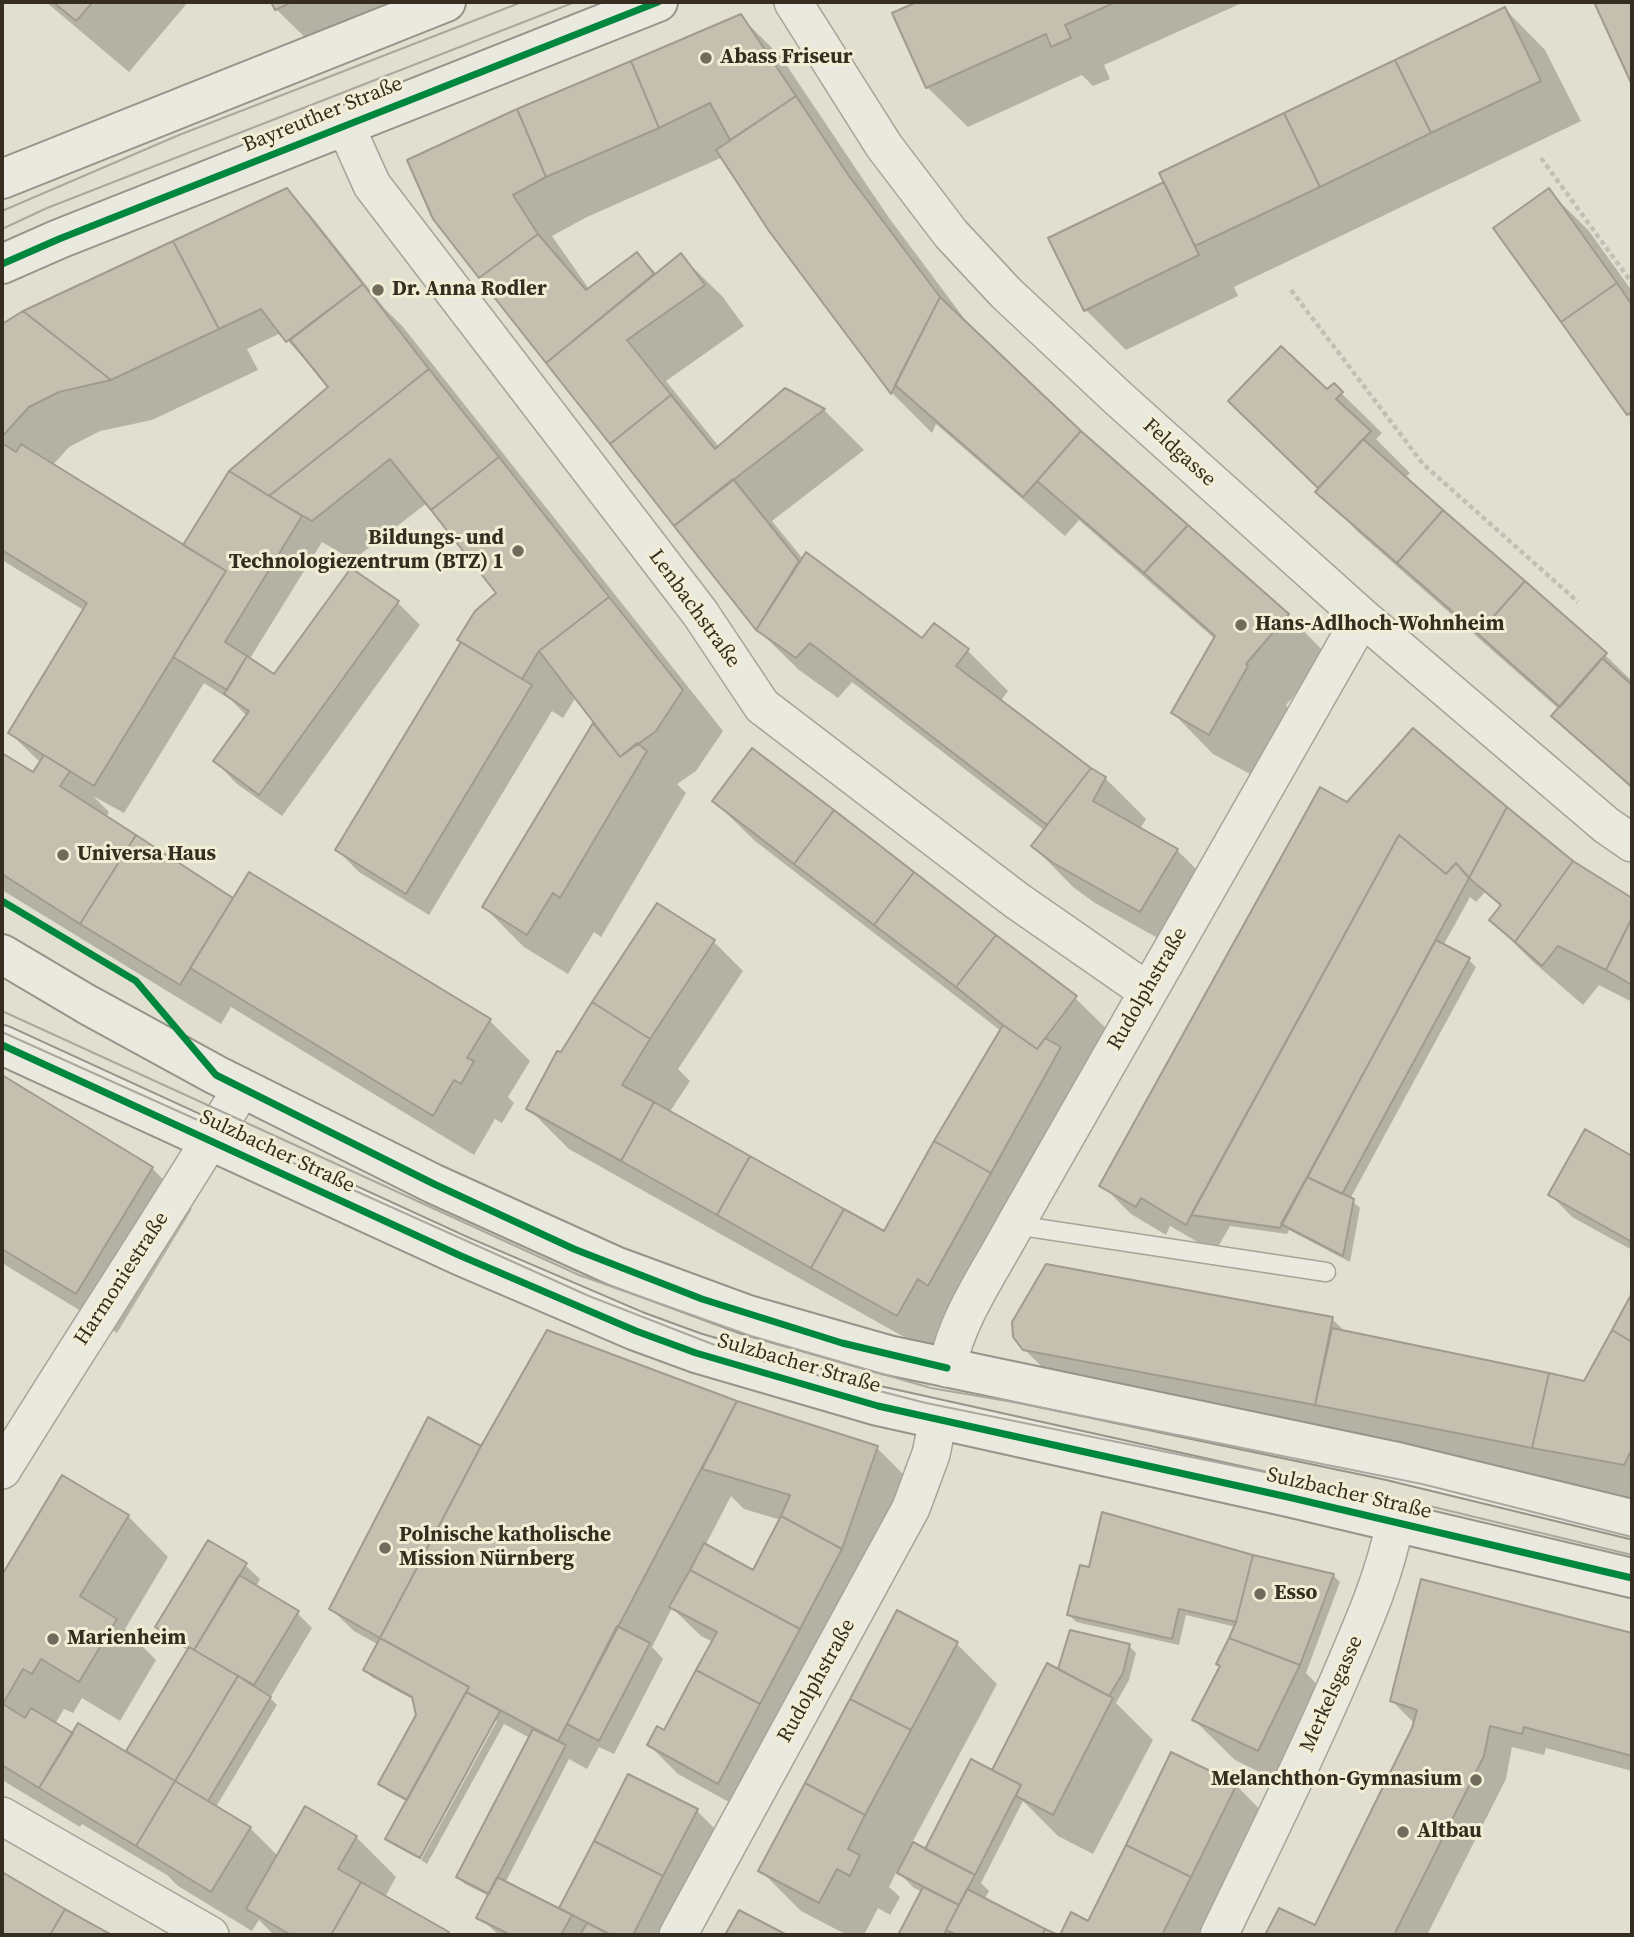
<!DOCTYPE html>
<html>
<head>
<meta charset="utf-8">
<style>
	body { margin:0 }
	#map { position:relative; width:1634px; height:1937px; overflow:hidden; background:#e1dfcf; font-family:"Source Serif 4",serif }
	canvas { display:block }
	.frame { position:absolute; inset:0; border:4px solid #352d20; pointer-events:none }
</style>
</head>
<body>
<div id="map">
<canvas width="1634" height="1937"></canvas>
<div class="frame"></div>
</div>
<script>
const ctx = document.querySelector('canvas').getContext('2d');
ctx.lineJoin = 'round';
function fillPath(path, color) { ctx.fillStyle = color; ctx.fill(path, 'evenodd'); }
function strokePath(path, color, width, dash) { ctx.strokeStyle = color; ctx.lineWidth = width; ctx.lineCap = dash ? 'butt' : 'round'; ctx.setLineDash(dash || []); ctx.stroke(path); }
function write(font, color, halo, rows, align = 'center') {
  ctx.font = font + ' "Source Serif 4",serif'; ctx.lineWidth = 6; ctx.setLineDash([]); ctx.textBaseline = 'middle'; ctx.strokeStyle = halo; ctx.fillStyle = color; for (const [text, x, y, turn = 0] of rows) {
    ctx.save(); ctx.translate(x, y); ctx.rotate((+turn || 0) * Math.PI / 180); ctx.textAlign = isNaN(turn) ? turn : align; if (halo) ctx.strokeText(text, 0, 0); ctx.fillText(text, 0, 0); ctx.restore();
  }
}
const shadow = new Path2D(`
	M46,2H188L129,72Z
	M273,2H421L317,49L276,9Z
	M921,2H1244L1104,65L1110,79L1093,86L1082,75L968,127L927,87L894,14Z
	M1596,2H1632V81Z
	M1505,9L1545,50L1581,121L1234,287L1238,296L1126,350L1086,310L1166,183Z
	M740,16L781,57L889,218L975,333L1079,432L1288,615L1328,656L1286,705L1288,708L1250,774L1213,754L1173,713L1215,639L1079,520L1065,536L936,424L932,433L892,393L770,230L723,157L587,217L552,236L589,289L637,254L657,274L681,256L722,296L744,326L666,381L720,448L786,390L824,410L864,450L772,521L803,559L922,640L968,651L1008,691L1000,702L1105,778L1146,819L1140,829L1177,850L1218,891L1181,951L1095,903L1073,887L1033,846L1045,831L852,682L838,698L799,670L757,629L434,218Z
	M286,190L309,213L385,309L403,327L723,731L696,771L677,784L686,793L601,937L594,932L568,974L524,947L484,907L595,723L576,697L563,718L552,711L429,915L359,872L337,850L498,593L427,503L353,560L322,542L249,660L274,677L398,603L420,625L282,816L237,784L215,761L247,716L231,700L204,683L124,813L93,796L109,812L106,818L234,901L490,1021L530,1061L508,1097L514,1103L502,1123L495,1119L474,1155L231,1007L221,1024L2,890V755L33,775L41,763L10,733L85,611L2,560V327L24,313ZM281,333L330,387L184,547L52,466L69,447L100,431L152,420L258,370L247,349Z
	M1549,191L1589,231L1632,291V420L1496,228Z
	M1334,386L1382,433L1376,439L1410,473L1405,478L1605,655L1632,681V789L1554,716L1560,710L1358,532L1318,491L1320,489L1271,442Z
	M714,801L1075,998L1116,1038L938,1356L569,1149L528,1108L561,1054L714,942L743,971L678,1069L690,1081L669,1113L885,1234L1001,1031L755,841Z
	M1348,804L1572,863L1632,899V1002L1599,985L1583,1005L1531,960L1491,920L1501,907L1486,891L1476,902L1470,897L1443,946L1469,960L1476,967L1350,1199L1360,1208L1350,1262L1289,1230L1287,1234L1230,1226L1215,1252L1170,1226L1166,1235L1131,1214L1102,1185Z
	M2,1077L152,1168L192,1209L117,1333L2,1263Z
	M1586,1131L1632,1158V1250L1572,1217L1550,1194Z
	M1632,1297V1498L1357,1445L1054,1379L1024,1349L1332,1319L1347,1333L1585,1383Z
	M548,1332L737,1403L877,1448L917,1488L747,1812L678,1774L649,1745L665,1733L713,1642L701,1636L672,1608L652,1647L663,1659L614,1754L599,1747L587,1769L569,1759L505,1883L560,1911L629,1776L697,1811L719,1833L677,1935H499L479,1917L489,1896L465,1884L458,1877L530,1738L504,1724L427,1864L421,1860L497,1721L494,1718L418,1858L395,1846L388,1839L408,1802L388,1791L381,1784L418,1715L414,1700L372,1677L365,1670L379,1645L354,1631L331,1609L481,1448ZM731,1496L744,1509L781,1520L753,1572L705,1546Z
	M63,1477L128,1516L168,1557L125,1629L156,1660L120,1721L82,1698L73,1713L64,1709L55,1724L73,1735L133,1756L128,1751L189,1651L173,1641L158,1626L245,1565L260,1579L256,1587L297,1613L312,1628L270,1698L277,1705L216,1807L250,1828L278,1856L356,1837L396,1877L385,1897L450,1935H274L259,1920L252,1931L178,1886L167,1875L82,1824L80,1827L2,1780V1579Z
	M1253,1556L1333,1575L1340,1582L1306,1673L1339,1707L1298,1791L1235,1760L1194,1720L1221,1667L1236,1627L1186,1615L1179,1645L1076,1622L1069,1615L1090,1569Z
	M1423,1581L1632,1634V1771L1546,1748L1544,1755L1512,1747L1506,1779L1427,1935H1267L1279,1910L1316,1927L1415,1724L1392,1701Z
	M956,1643L997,1684L912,1843L926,1851L1000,1776L1065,1675L1129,1646L1136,1653L1129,1680L1116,1703L1153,1740L1093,1854L1058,1836L1023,1801L981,1883L989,1891L984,1900L1055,1935H900L922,1892L914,1888L897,1871L889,1887L900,1897L890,1915L878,1908L864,1935H847L801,1911L760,1870Z
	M1236,1785L1276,1826L1222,1935H1062L1072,1915L1089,1923Z
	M2,1874L108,1935H2Z`);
const building = new Path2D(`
	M53,2H93L76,21Z
	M271,2H292L275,10Z
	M917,2H1116L1065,25L1071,38L1051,47L1046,34L926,88L892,13Z
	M1594,2H1632V85Z
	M1505,7L1541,81L1431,133L1395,60Z
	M741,14L796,96L730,140L710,103L659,128L631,61Z
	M1395,60L1431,133L1320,187L1284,113Z
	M631,61L659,128L546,177L517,109Z
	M796,96L849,176L940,297L891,394L769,231L716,150Z
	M517,109L546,177L513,195L538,234L479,278L433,219L407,160Z
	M1284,113L1320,187L1195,246L1159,173Z
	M1164,182L1199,255L1084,311L1048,238Z
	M287,188L363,284L286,342L261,309L219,329L173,241Z
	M1549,188L1617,283L1561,322L1493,228Z
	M538,234L586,290L637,252L654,274L546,363L479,278Z
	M173,241L219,329L111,380L23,311Z
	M681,253L705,285L627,340L671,395L610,444L546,363Z
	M1617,283L1632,305V411L1627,415L1561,322Z
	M363,284L429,369L269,496L229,471L328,387L290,340Z
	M940,297L1081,431L1023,497L895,385Z
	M23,311L111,380L59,392L29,407L2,437V324Z
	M1281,346L1327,389L1334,383L1343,392L1336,399L1371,431L1318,488L1228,401Z
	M429,369L499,457L431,510L390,459L312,521L269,496Z
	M785,388L825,409L674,526L610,444L671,395L715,449Z
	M1081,431L1188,525L1144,573L1037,481Z
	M1363,439L1443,510L1397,563L1315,492Z
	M2,443L16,452L21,444L226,571L94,786L8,733L87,603L2,550Z
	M499,457L609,597L539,651L522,679L457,640L475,611L496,593L431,510Z
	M229,471L302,516L225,642L247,656L227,690L173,657L226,571L183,545Z
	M733,479L799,561L756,630L674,526Z
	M1443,510L1525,581L1478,634L1397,563Z
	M1188,525L1289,614L1246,664L1248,666L1209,735L1171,713L1215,636L1144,573Z
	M806,552L922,638L934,623L969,649L956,666L1091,768L1047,825L810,643L796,658L756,630Z
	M351,568L399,601L259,795L213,761L249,711L224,694L247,656L274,674Z
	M1525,581L1607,653L1560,707L1478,634Z
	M609,597L683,690L656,731L620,757L539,651Z
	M461,642L532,685L406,894L335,850Z
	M1602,658L1632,685V787L1551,716Z
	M593,723L620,757L637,743L647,751L560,898L553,893L527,935L482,907Z
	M1413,728L1507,807L1469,878L1456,863L1446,874L1399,835L1186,1225L1141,1198L1136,1207L1099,1186L1320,787L1347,802Z
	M752,748L834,810L794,864L712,801Z
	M2,753L33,772L44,755L70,771L60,786L136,835L80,924L2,874Z
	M1091,768L1106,777L1093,801L1178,849L1140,912L1053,863L1031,846Z
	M1507,807L1573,861L1515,942L1489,920L1501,905L1469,878Z
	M834,810L914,872L874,925L794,864Z
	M136,835L233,898L180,985L80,924Z
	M1399,835L1446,874L1456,863L1469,878L1280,1228L1191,1215Z
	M1573,861L1632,898V918L1606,970L1558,946L1542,966L1515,942Z
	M249,872L491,1019L467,1058L474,1061L461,1084L454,1080L433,1116L190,968Z
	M914,872L996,935L956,987L874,925Z
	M657,903L715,940L650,1039L592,1002Z
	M1632,918V985L1606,970Z
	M996,935L1077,996L1037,1049L1003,1025L956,987Z
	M1436,940L1470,958L1342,1194L1307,1177Z
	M592,1002L650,1039L622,1085L654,1102L621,1161L526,1109L557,1051L561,1052Z
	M1003,1025L1037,1049L1045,1038L1061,1047L991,1173L934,1141Z
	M2,1075L153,1167L76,1294L2,1249Z
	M654,1102L750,1156L717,1215L621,1161Z
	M1585,1129L1632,1156V1242L1548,1195Z
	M934,1141L991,1173L928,1286L918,1279L897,1316L811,1268L844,1209L884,1231Z
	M750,1156L844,1209L811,1268L717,1215Z
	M1307,1177L1354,1199L1343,1256L1281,1224Z
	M1046,1264L1333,1317L1315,1405L1023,1350L1013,1337L1012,1322Z
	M1632,1293V1342L1612,1330Z
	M1332,1328L1549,1373L1532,1448L1315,1405Z
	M547,1330L737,1401L558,1741L466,1692L469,1687L380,1638L481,1446Z
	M1612,1330L1632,1342V1449L1624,1465L1532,1448L1549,1373L1584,1381Z
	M737,1401L878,1446L842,1549L781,1516L790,1495L702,1469Z
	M428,1417L481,1446L380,1638L329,1609Z
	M62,1475L129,1515L80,1596L117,1619L79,1682L41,1659L32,1674L23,1669L3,1704L25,1718L31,1708L73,1733L39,1788L2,1765V1575Z
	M1102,1512L1253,1555L1236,1622L1179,1609L1172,1639L1067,1615L1080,1565L1089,1567Z
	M781,1516L842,1549L800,1629L690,1570L704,1543L753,1570Z
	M208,1540L247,1563L194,1650L155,1627Z
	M1253,1555L1334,1574L1300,1665L1229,1638L1236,1622Z
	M690,1570L800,1629L760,1704L696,1670L717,1632L669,1607Z
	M239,1575L299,1611L254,1685L194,1650Z
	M1421,1579L1632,1633V1756L1524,1727L1522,1734L1490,1726L1484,1756L1394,1935H1265L1279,1908L1315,1925L1412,1728L1417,1710L1390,1701Z
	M897,1610L958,1642L911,1730L850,1699Z
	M617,1626L650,1643L599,1741L567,1724Z
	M1070,1630L1130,1644L1123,1673L1109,1696L1058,1669Z
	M380,1638L469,1687L407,1800L378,1784L416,1715L412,1697L363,1670Z
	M1229,1638L1300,1665L1258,1751L1192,1720L1220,1666L1216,1664Z
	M189,1647L238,1676L175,1781L126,1751Z
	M1047,1663L1113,1698L1053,1815L1016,1796L1021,1785L992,1770Z
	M696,1670L760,1704L718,1784L647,1745L657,1726L664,1730Z
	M238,1676L271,1697L208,1801L175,1781Z
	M466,1692L500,1711L420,1858L385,1839Z
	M850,1699L911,1730L865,1815L805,1783Z
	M78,1723L175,1781L136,1846L39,1788Z
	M533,1729L566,1745L489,1894L456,1877Z
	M1171,1752L1237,1784L1191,1877L1126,1845Z
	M971,1759L1021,1785L975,1875L925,1849Z
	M628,1774L698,1809L663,1876L594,1841Z
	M175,1781L251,1827L211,1892L136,1846Z
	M805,1783L865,1815L848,1849L860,1855L850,1876L837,1869L819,1903L758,1871Z
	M305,1806L357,1836L338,1869L361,1882L331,1935H291L246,1909Z
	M594,1841L663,1876L633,1935H611L559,1908Z
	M913,1842L975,1875L959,1905L897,1873Z
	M1126,1845L1191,1877L1162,1935H1060L1071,1912L1088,1921Z
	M2,1872L65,1909L50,1935H2Z
	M497,1877L572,1915L561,1935H511L476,1918Z
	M361,1882L449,1932L447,1935H331Z
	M923,1887L959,1905L946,1930L944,1935H898Z
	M967,1889L1045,1929L1042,1935H957L946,1930Z
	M65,1909L112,1935H50Z
	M739,1910L787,1935H725Z
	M587,1923L611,1935H580Z
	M1045,1929L1058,1935H1042Z`);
const path = new Path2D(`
	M1541,158L1632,283
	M1291,290L1423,464L1578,602`);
const lane = new Path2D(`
	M1015,1225L1326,1272`);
const street = new Path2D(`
	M793,2L884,146L951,234L1006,293L1118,398L1362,617L1606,825L1632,843
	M345,125L372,185L700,613L762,706L1016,900L1147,991
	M947,1368C957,1317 991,1270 1015,1225L1362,617
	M2,1470C81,1342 164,1217 242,1088
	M2,1816L210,1935
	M678,1935L911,1508L931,1454L938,1420
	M1219,1935C1261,1848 1304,1762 1342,1673C1363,1624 1385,1575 1395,1522`);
const secondary = new Path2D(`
	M2,179L446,2
	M2,264L59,239L658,2
	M2,954L88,1005L216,1075L434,1184L615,1266L748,1315L888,1355L1393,1461L1632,1519
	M2,1045L461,1256L636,1331L696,1353L878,1406L1288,1497L1632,1578`);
const tram = new Path2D(`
	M2,211L179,135L522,2
	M2,229L47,208L575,2
	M2,1011L579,1275L751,1336L931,1388L1013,1402L1422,1484L1632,1537
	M2,1032L589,1296L743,1356L926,1403L1417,1503L1632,1555`);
const cycleway = new Path2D(`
	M2,264L59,239L658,2
	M2,901L136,981L216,1075L434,1184L574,1249L702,1299L842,1343L947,1368
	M2,1045L461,1256L636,1331L696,1353L878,1406L1288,1497L1632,1578`);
const markers = [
	[706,58,7,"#716b5d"],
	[378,290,7,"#716b5d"],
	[518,551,7,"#716b5d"],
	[1241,625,7,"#716b5d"],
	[63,855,7,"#716b5d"],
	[385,1548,7,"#716b5d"],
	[1260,1594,7,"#716b5d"],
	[53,1639,7,"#716b5d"],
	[1476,1780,7,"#716b5d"],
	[1403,1832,7,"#716b5d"]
];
const poiNames = [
	["Abass Friseur",720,58],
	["Dr. Anna Rodler",392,290],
	["Bildungs- und",504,539,"right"],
	["Technologiezentrum (BTZ) 1",504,563,"right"],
	["Hans-Adlhoch-Wohnheim",1255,625],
	["Universa Haus",77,855],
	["Polnische katholische",399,1536],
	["Mission Nürnberg",399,1560],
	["Esso",1274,1594],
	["Marienheim",67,1639],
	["Melanchthon-Gymnasium",1462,1780,"right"],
	["Altbau",1417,1832]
];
const streetNames = [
	["Bayreuther Straße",323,115,-22],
	["Feldgasse",1179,453,42],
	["Lenbachstraße",694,609,54],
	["Rudolphstraße",1148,989,-60],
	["Sulzbacher Straße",277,1152,25],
	["Harmoniestraße",122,1279,-57],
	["Sulzbacher Straße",799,1364,16],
	["Sulzbacher Straße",1349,1494,13],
	["Rudolphstraße",817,1681,-61],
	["Merkelsgasse",1332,1694,-66]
];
fillPath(shadow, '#0003');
fillPath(building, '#c5bfb0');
strokePath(building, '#a19b8e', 2);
strokePath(lane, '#a7a497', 21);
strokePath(street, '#a7a497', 40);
strokePath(secondary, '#969388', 42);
strokePath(path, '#c2c0b6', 4.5, [5, 3.5]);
strokePath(lane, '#eae9df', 18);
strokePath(street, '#eae9df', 37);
strokePath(secondary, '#eae9df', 38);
strokePath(tram, '#aaa89f', 2);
strokePath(cycleway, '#00873e', 7);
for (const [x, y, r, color] of markers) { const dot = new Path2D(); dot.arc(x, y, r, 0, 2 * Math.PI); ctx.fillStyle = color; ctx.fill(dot); strokePath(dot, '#f2eed5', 2.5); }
write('bold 21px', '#352d20', '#f2eed5', poiNames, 'left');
write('21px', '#352d20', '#f2eed5', streetNames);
</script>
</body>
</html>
